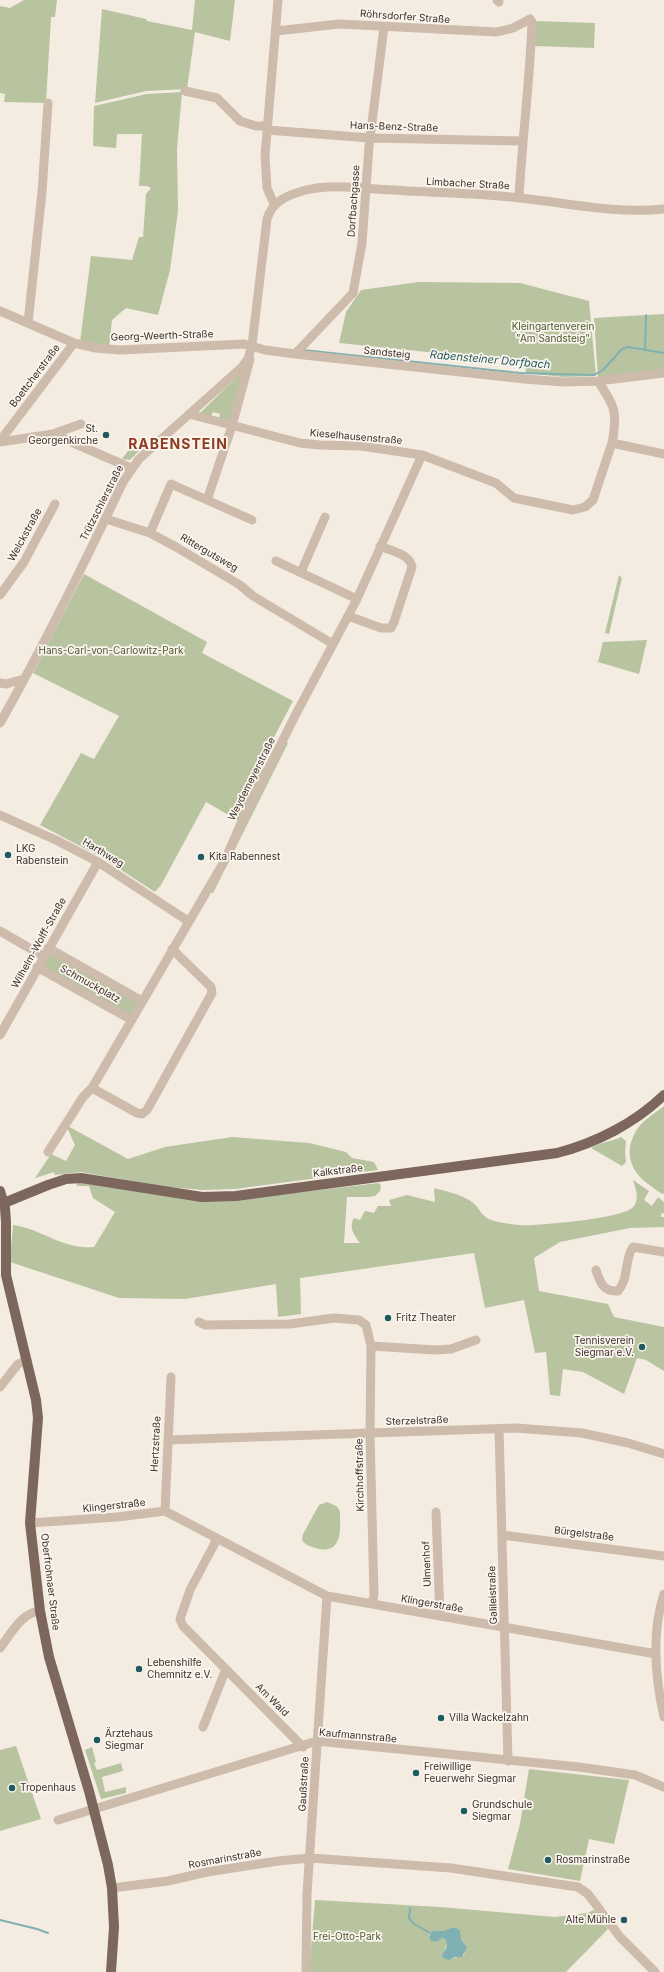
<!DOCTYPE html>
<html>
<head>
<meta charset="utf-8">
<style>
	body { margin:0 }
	canvas { display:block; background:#f4ebe1 }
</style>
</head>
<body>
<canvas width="664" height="1972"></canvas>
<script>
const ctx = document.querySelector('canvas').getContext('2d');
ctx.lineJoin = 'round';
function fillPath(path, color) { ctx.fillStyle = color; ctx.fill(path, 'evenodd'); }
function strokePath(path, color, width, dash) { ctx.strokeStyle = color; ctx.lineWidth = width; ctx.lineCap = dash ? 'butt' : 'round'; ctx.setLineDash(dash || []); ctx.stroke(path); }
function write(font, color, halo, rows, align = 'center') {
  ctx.font = font + ' Inter,sans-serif'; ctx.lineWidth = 3.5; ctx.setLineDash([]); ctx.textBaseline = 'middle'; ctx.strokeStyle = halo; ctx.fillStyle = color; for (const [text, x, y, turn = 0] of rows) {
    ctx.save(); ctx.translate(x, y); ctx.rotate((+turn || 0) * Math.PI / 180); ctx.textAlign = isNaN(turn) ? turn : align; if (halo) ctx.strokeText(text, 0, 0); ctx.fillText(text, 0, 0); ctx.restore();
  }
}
const green = new Path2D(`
	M24,0H57L55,17H51L46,102L48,103L4,102L5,94L0,93V6L10,8Z
	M195,0H235L230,41L195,32L187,89L146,91L95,103L102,9L146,19L147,21L192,30Z
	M535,21L595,23L594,48L534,46Z
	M182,92L177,149L178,211L170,270L158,315L126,308L112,320L109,347L80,342L91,256L132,260L139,237H143L146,194L151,188L147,186H139L142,134H117L116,148L93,146L94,106L147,94Z
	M419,282L520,283L589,301L596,376L563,377L526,373L525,362L339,343L346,312L361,290Z
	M664,314V371L598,378L594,318Z
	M245,369L230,421L219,418L220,414L213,412L211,416L200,413Z
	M133,444L142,448L130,460L122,459Z
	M84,574L207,642L202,653L293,701L259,766L266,770L239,821L206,802L161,885L155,892L101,857L40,825L81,753L94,759L119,716L33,673Z
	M619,575L622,578L609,634L605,633Z
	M647,640L639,674L598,662L603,642Z
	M285,741L288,743L213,893H211Z
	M48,948L142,1001L132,1020L37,967Z
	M664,1106V1194C659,1193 655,1189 651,1186C631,1173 623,1153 636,1131C642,1121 655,1113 664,1106Z
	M66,1125L128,1159L165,1147L232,1137L309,1143L346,1152L352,1158L374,1162L378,1170L235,1189L203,1190L167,1187L81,1172L55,1175L54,1172L35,1178L51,1154L66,1161L75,1145Z
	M621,1137L626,1141L625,1153L626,1162L622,1166L591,1148C600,1142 611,1142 621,1137Z
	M633,1180L649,1191L644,1200L652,1206L658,1197L664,1202V1213L661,1214V1217H664V1227L630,1228L560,1242L534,1258L539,1291L608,1304L614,1317L664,1327V1371L646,1360L637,1358L624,1394L583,1372L563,1369L560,1396L550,1395L546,1352L535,1353L524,1300L485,1308L474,1253L300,1278L301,1314L278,1317L276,1284L185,1299L119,1298L10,1262L13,1225C42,1229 63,1250 94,1247L115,1212L93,1198L89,1186H77L76,1182L236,1200L379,1183L381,1186L380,1191L375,1196L368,1197H347L344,1243H360C355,1236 348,1228 354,1218L360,1220L365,1211L374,1213L378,1206H391L389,1200L407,1195L435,1202L434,1188C445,1191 459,1194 469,1200C479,1205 480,1216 491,1220C504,1224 520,1226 533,1225C550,1224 627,1218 634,1206C640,1198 635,1188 633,1180Z
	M327,1502C331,1504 336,1505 338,1508C341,1511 340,1516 340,1520C341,1537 338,1555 315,1548C310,1546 305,1545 302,1540L303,1534L319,1505Z
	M16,1746L41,1819L0,1831V1750Z
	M92,1747L96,1762L94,1763L97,1770L121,1763L123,1771L102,1777L105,1792L126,1787V1793L101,1799L85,1750Z
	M529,1769L629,1780L614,1844L589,1839L580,1881L508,1869L520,1824Z
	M315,1900L440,1907L555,1917L587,1913L594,1910L608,1929L566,1972H309ZM434,1931H446L461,1939L466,1945L464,1955L451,1959L444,1952L447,1944L446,1940L442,1938L434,1942L429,1937L430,1933Z`);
const water = new Path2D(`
	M451,1928H456L460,1931L461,1939L467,1947L462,1957H455L449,1960L443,1958L442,1956L447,1946L446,1940L442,1938L436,1942L431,1941L429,1937L432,1931H444Z`);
const stream = new Path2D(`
	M303,350L520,373L594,375L603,370L622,349L628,347L664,353
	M645,350L646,315
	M410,1908L409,1918L414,1924L430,1933
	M0,1920L37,1929L48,1933`);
const minor = new Path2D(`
	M497,0L499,2
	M276,31L339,24L497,32L513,28L530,19L532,22C530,81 522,139 519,198
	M185,91L217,98L240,121L256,126H267
	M267,130L370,138L522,141
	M274,204L267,188L265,156L278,0
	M0,311L74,343L96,348L120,350L244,344L265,350L295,354L525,379L563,382L598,381L664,373
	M28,323L42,192L48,103
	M295,354L353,293L362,243L369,146L384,27
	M598,381C615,407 618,412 612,443
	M189,414L300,443L320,445L361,446L422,455L496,483L514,498L573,510L585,507L593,500L612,443L664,454
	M53,434L81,424
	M0,441L74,343
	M0,442L53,434L131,468
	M207,500L232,426L250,359
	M106,519L150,533L176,547L240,585L253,596L333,644
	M150,533L171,484L252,520
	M276,561L357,599L422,455
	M301,572L325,517
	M0,595L24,562L55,504
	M348,616L381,628H391L394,622L412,567C410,554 391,551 380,546
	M0,683L6,684L24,679
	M0,723C45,644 84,564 123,482L139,459L242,367L248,359L252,345L267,219C272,201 288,195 306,190C334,183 365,189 393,190C435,193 478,193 520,198C568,203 615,214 664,209
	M0,815L58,841L98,862L188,921
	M0,931L43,956
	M48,948L142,1001
	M37,967L132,1020
	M0,1035L98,862
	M92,1088L137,1113L142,1114L147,1110L212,993L211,987L172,949
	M48,1152L83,1097L92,1088L225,860L242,821L296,714L357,599
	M596,1270C600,1282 603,1292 618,1291C629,1279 624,1260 633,1247L664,1252
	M199,1322L205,1325L290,1324L334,1318L359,1320L366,1325L371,1346L370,1434L374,1595L372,1604
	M371,1346L435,1350L451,1349L476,1340
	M0,1387L18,1364L27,1360
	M499,1429L508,1761
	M168,1440L516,1428L582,1433L628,1443L664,1454
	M165,1511L171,1377
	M436,1512L440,1616
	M30,1523L117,1517L165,1511L327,1596L656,1654
	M502,1535L664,1556
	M217,1539L190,1590L180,1619L183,1626L303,1747
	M664,1594C651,1634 655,1677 664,1717
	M0,1648C11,1634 22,1612 40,1611
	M203,1727L226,1669
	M58,1820L317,1741L579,1767L635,1775L664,1787
	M112,1888L168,1881L207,1872L278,1861L310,1858L451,1868L558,1884L578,1887L588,1894L620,1937L655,1972
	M306,1972L307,1894L327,1596`);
const major = new Path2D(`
	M0,1191L5,1208L6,1222V1275L36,1400L38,1418L30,1523L40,1611L49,1657L89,1791L108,1865L112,1888L114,1927L111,1972
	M4,1203L48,1185L66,1179L81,1178L202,1197L236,1196L557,1153C596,1143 635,1123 664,1095`);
const markers = [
	[106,435,4,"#1f5a5e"],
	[8,855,4,"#1f5a5e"],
	[201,857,4,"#1f5a5e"],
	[388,1318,4,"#1f5a5e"],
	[642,1347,4,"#1f5a5e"],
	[139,1669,4,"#1f5a5e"],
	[441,1718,4,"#1f5a5e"],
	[97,1740,4,"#1f5a5e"],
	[416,1773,4,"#1f5a5e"],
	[12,1788,4,"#1f5a5e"],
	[464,1811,4,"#1f5a5e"],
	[548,1860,4,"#1f5a5e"],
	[624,1920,4,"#1f5a5e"]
];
const streetNames = [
	["Röhrsdorfer Straße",405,17,4],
	["Hans-Benz-Straße",394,127,2],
	["Limbacher Straße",468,184,3],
	["Dorfbachgasse",354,201,-86],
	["Georg-Weerth-Straße",162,336,-2],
	["Sandsteig",387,353,6],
	["Boettcherstraße",35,376,-53],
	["Kieselhausenstraße",356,437,5],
	["Trützschlerstraße",102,503,-63],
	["Welckstraße",25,535,-61],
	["Rittergutsweg",209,553,30],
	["Weydemeyerstraße",252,779,-63],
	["Harthweg",103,853,31],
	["Wilhelm-Wolff-Straße",39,943,-61],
	["Schmuckplatz",90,984,29],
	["Kalkstraße",338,1171,-7],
	["Sterzelstraße",417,1421,-2],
	["Hertzstraße",156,1444,-87],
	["Kirchhoffstraße",360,1475,-91],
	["Klingerstraße",114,1506,-6],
	["Bürgelstraße",584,1534,7],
	["Ulmenhof",427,1564,-92],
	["Oberfrohnaer Straße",50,1582,83],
	["Galileistraße",493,1595,-92],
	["Klingerstraße",432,1604,10],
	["Am Wald",272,1700,45],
	["Kaufmannstraße",358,1736,5],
	["Gaußstraße",304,1784,-87],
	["Rosmarinstraße",225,1859,-10]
];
const parkNames = [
	["Kleingartenverein",553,327],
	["\"Am Sandsteig\"",553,339],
	["Hans-Carl-von-Carlowitz-Park",111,651],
	["Frei-Otto-Park",347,1937]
];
const poiNames = [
	["St.",98,429,"right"],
	["Georgenkirche",98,441,"right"],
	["LKG",16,849],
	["Rabenstein",16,861],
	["Kita Rabennest",209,857],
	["Fritz Theater",396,1318],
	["Tennisverein",634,1341,"right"],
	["Siegmar e.V.",634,1353,"right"],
	["Lebenshilfe",147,1663],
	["Chemnitz e.V.",147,1675],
	["Villa Wackelzahn",449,1718],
	["Ärztehaus",105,1734],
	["Siegmar",105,1746],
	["Freiwillige",424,1767],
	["Feuerwehr Siegmar",424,1779],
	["Tropenhaus",20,1788],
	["Grundschule",472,1805],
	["Siegmar",472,1817],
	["Rosmarinstraße",556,1860],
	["Alte Mühle",616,1920,"right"]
];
const waterNames = [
	["Rabensteiner Dorfbach",490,360,5]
];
const districtNames = [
	["RABENSTEIN",178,445]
];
fillPath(green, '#b8c4a0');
fillPath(water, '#7fb0b2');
strokePath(stream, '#7fb0b2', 2);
strokePath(minor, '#cdbbac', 9);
strokePath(major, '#7d675c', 10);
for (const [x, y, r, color] of markers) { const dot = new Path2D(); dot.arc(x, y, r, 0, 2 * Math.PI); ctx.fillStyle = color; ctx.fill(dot); strokePath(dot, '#fbf5ee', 1.5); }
write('10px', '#3b302b', '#fbf5ee', streetNames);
write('10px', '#4a5a2e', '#fbf5ee', parkNames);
write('10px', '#3b302b', '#fbf5ee', poiNames, 'left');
write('italic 11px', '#1f5a5e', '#fbf5ee', waterNames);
ctx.letterSpacing = '1px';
write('bold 14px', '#8c3b22', '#fbf5ee', districtNames);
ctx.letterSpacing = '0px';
</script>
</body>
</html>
